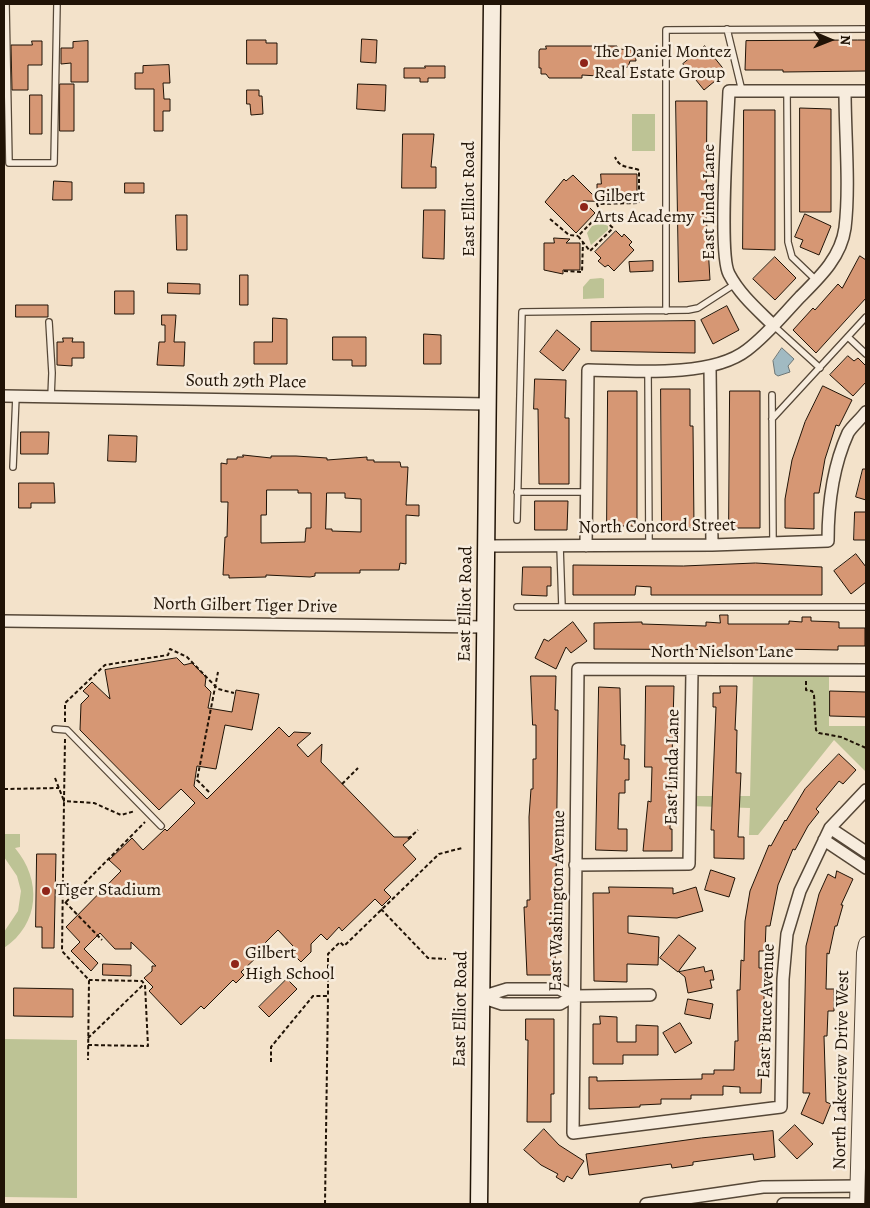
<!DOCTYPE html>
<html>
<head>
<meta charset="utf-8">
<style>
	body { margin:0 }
	#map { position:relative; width:870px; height:1208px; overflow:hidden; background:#f3e2ca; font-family:Alegreya,serif }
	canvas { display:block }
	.frame { position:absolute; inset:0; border:5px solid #201306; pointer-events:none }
	.north { position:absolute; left:805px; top:15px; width:50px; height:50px; -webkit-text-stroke:4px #f7ecdd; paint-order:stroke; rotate:91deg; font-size:14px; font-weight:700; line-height:20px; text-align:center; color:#201306 }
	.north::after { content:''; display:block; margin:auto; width:18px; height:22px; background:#201306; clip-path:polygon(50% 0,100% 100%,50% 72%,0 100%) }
</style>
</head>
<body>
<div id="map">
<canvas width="870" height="1208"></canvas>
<div class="frame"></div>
<div class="north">N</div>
</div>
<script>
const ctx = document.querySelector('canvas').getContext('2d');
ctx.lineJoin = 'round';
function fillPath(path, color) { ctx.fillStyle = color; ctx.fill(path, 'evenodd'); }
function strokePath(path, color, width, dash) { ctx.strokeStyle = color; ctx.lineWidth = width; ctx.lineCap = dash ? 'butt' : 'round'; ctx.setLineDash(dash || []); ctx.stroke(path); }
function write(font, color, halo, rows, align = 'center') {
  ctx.font = font + ' Alegreya,serif'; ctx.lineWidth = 5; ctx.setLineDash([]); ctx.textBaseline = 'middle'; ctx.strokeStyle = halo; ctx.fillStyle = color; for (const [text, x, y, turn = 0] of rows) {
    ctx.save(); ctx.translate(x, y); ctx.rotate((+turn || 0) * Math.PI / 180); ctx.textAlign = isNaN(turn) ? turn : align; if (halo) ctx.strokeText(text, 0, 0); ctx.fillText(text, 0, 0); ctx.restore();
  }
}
const green = new Path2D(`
	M632,114H655V151H632Z
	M602,223L608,226V230L591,245L587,233L592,226Z
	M601,278L604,279V298L583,299V287L590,279Z
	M753,670H829V726H866V772L834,740L758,835H749L750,808L690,806V796H750Z
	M4,834H20V847L15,848C42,880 40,924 4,948V932L18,911L21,891L17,876L4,857Z
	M4,1039L77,1040V1198L4,1197Z`);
const water = new Path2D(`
	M782,348L794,359L788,366L790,372L778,376L775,374L773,361Z`);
const building = new Path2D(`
	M362,39L377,40L376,63L361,62Z
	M247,40H266V43H277V64H247Z
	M858,40H866V71L783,72V70H745L746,41Z
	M32,41H42V65H28V90H12L11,45H32Z
	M88,41V82H71V63L61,64V48H73V42Z
	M546,46H617V49L635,50L636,61H630L628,67L617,70V76L614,77L582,75V78H549L546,74H541V68H539V51L540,49H546Z
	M705,46L726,72L704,90L683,64Z
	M169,65L170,83H163L164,99H170V111H163V131H154V89H135V73H143V66Z
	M425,66H445V78H428V82H420V78H404V68H425Z
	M60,84H74V131H60Z
	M358,84L386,85L385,111L357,109Z
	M247,90H259V96H262L263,114L251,115L250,104H247Z
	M30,95H42V134H30Z
	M676,101H707L706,212L710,280L679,282Z
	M800,108L831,109V212H800Z
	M744,110H775V250L743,249Z
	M403,134H434L431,167H436V188H402Z
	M601,174H637V202L583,201L595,213L576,233L545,202L564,179L566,181L573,175L597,199V184H601Z
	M54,181L72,182V200H53Z
	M125,183H144V193H125Z
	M424,210H445L444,259L423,258Z
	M805,214L831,226L819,255L800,247L803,240L795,237Z
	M176,215H187V250H177Z
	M616,231L622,237L624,234L632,242L629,245L634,250L614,271L608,265L605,267L598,261L601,258L595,252Z
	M554,238L570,239L566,243H580V270H563V274L544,270V243H554Z
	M860,256L866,260V298L816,353L793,330L813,308L815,310L838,284L842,288Z
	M775,257L796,278L775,300L753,279Z
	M653,261V271L630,272L629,262Z
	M240,275H248V305H240Z
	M168,283L200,284V294L168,293Z
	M115,291H134V314H115Z
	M16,305H48V317H16Z
	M727,306L739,330L713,344L701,320Z
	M162,315H176L174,342H185L184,366L157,365L159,342H165V325H162Z
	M273,318L287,319V364H254V342H272Z
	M695,321V353L591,351V322Z
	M557,330L580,349L563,371L540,352Z
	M424,334L441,335V364H424Z
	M333,337H366V366H352V360H333Z
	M63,338H73L72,342H84V358H72V366L57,365V342H63Z
	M848,356L854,361L858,358L866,366V382L853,396L830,375Z
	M535,379L566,380L565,418H569V484H539L538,409H534Z
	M823,386L852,400L839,426L836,425L825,459L819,493H814V529L785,528V499L792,460L805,422Z
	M661,389H690V426H693L694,528L662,527Z
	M608,391H637V526H607Z
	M730,391H760V528H729Z
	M21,432H49L48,454H21Z
	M109,435L137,436L136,462L108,461Z
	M243,455L271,458V456H296L327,458V460L367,457V460H374V462H400L401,467H408L406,505H419V516L406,515V564L400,563L399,570H360V573H315V576L310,577L266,575V577L229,578V575H223L225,537H227L228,502H221V463L227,464V459H237V457H243ZM267,490H298V493H311V528H306L305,542L261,543V515H266ZM327,493H345V498L361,499V532L332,531V529H326Z
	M863,469H866V500L856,497Z
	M19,483H54L55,503H31V508H19Z
	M535,501H568L567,530H535Z
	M855,512H866V540H854Z
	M856,554L866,567V582L851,594L834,571Z
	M756,563L822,567V595H651V587L636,586L635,595H573V565L683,566Z
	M523,567H551V586H547V596L522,595Z
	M720,615H728V624H789V621L802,622V617H811V621L839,622V628H865V646H838V650L776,649V650L594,649V623L642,622V624L706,626V622L720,623Z
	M573,622L587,641L571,653L566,647L556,669L535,658L544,639L548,641Z
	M177,658L184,665L192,663L206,677L205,686L211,692L208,708L232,712L236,690L259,694L252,730L225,725L216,769L197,766L194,786L207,799L279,727L289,737L294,732L311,733L297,745L308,757L322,744L321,762L394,837H412L403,845L416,859L384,890L391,897L382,906L375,899L342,931L339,927L327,940L321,934L311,944V952L301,962L289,950L293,946L278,930L258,950L261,953L241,972L244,975L236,983L233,980L204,1009L201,1006L181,1025L149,991L153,987L144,978L152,971V966H156L131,942V949H115L100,933L84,949L98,963L91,971L71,951L80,942L66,927L121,871L109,860L132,838L143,850L165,829L167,831L195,803L181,789L159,810L80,730L81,704L89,696L83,691L92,682L110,699L105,670Z
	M531,676H556L555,710H558L555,975H527L524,907H527V900H530L529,817L531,789H533V759H536V725H533Z
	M646,686H674L670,829H672V851H643L648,801L651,802L652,767H645Z
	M720,686H737L735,730H737L736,773H741L738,837H744V859L714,858V830H711L716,707H713V693H720Z
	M599,687L620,688L621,745H625L624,759H629V780H625V793H619L618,829H627V851L596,850Z
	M830,691L866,692V717L830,716Z
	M839,754L856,770L843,784L839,781L816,809L819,812L808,826L795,850L793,849L778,885L770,926H766L765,951H759V968H765L761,1093H740V1087L723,1086V1095H691V1099H661V1104L640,1105V1107L589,1109V1077H597V1081L702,1079V1074H714V1070H734L735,1041H738L737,990H740L741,960L744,961L745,921L750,891L769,845L771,846L785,820L786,821L805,789Z
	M37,854H56L54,948H42V927H36Z
	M711,870L735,878L729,897L705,890Z
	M837,871L853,879L841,905H843L837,926H835L829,954L827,953L826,989H834V1011H828L827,1036H824L826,1102L831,1104L823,1124L801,1114L810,1093H803L806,946L819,894L828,874L835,878Z
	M609,887L673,888V894L696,887L703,911L677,918L628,916V933L659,937L658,965L627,964V982L594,981L593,893H609Z
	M679,935L696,948L678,972L660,958Z
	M103,964L131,965V976L103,975Z
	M704,967L705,972L712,970L714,980H710L712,988L688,993L685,977L679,972Z
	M287,979L297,989L269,1017L259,1007Z
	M14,988L73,989V1017L14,1016Z
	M688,999L713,1004L710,1019L685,1014Z
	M600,1016L617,1017V1042H636V1025L658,1026V1055H623V1064H593V1024H600Z
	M526,1019H554V1094H551V1122H527L528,1040H526Z
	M680,1023L692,1043L675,1053L663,1033Z
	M795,1125L813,1144L797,1159L779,1140Z
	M544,1129L559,1145L584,1161L572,1179L567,1176L564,1182L556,1177L558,1174L541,1165L524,1150Z
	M773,1131L775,1157L754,1160L753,1154L693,1162V1165L672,1168L671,1164L589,1175L586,1154L701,1138Z`);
const path = new Path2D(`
	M601,213L578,236L590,251L613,228C605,221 601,214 597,204L639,203V170C629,166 620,169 615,157
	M550,219L569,235L578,236
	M564,271L582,272L583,242
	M806,681V690L812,691L814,695L816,730L819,733L841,737L866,748
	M65,722V703L105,665L168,655L170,649L187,657L218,689L234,693
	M65,739L64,801L94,803L121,815L135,811
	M55,778L64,801L62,951L89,980L88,1060
	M342,784L358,768
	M4,789L59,788
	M209,792L197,780L218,672
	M408,839L418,830
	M65,902L102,940
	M66,902L145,822
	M381,909L428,958L446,959
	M88,1038L144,984
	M88,1045L148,1046L145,985L142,981L89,980
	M271,1062V1047L313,996H328V954L340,942L344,946L439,854L462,848
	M325,1204L328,996`);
const service = new Path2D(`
	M6,4L9,163H54L57,4
	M727,29L742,91
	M787,91L788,242L792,257L816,280
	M666,311V30L866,29
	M49,322L52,373L51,397
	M774,326L820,368
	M848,337L866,354
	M648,372L649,545
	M772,395L773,543
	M772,419L866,317
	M13,467L16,396
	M517,492H587
	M517,520L522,312L688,310L698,308L735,284
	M560,546L562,607
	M517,607H866
	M55,729L67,730L161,826`);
const minor = new Path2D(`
	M774,326C758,310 740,295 729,274C718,254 728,122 729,91H866
	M710,367L712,545
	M4,396L488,404
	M486,546L712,545L828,541C828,505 833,466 848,433C852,426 861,419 866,412
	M586,546L588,370C632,371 711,378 747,350C767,335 783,315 800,297C820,277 841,257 845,228C850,187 845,134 845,92
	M4,621L485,627
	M866,670L578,669L573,1133L781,1107L783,979L787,934L800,891L830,828L866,790
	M830,828L866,852
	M824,840L866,868
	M575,865L689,864L692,671
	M481,997L507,989H559L574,996L650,995
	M481,997L502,1004H560L574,996
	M646,1204L763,1187L858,1186
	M783,1204H857`);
const tertiary = new Path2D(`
	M857,1204L864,953L866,944`);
const secondary = new Path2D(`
	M479,1204L492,4`);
const markers = [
	[584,63,5,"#8f2418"],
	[584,207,5,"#8f2418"],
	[46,891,5,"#8f2418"],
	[235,964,5,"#8f2418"]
];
const poiNames = [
	["The Daniel Montez",594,53],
	["Real Estate Group",594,74],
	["Gilbert",594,197],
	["Arts Academy",594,218],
	["Tiger Stadium",56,891],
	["Gilbert",245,954],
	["High School",245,975]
];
const streetNames = [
	["East Elliot Road",470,199,-90],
	["East Linda Lane",710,202,-90],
	["South 29th Place",246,382,1],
	["North Concord Street",657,527,-1],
	["East Elliot Road",466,604,-89],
	["North Gilbert Tiger Drive",245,606,1],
	["North Nielson Lane",722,653],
	["East Linda Lane",673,767,-89],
	["East Washington Avenue",558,901,-89],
	["East Elliot Road",461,1009,-89],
	["East Bruce Avenue",767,1011,-88],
	["North Lakeview Drive West",842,1070,-89]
];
fillPath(green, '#bdc395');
fillPath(water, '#a1bac2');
strokePath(water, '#6d7777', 1);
fillPath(building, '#d69774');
strokePath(building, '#201306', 1);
strokePath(service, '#554737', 8);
strokePath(minor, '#554737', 14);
strokePath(tertiary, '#554737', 16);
strokePath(secondary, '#201306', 19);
strokePath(path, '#201306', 2, [4, 2.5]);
strokePath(service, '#f7ecdd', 5.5);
strokePath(minor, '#f7ecdd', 11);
strokePath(tertiary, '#f7ecdd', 14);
strokePath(secondary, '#f7ecdd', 16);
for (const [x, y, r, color] of markers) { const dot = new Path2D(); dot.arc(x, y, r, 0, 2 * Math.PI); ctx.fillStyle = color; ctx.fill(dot); strokePath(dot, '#f7ecdd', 2); }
write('18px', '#201306', '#f7ecdd', poiNames, 'left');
write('18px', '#201306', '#f7ecdd', streetNames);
</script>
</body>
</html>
